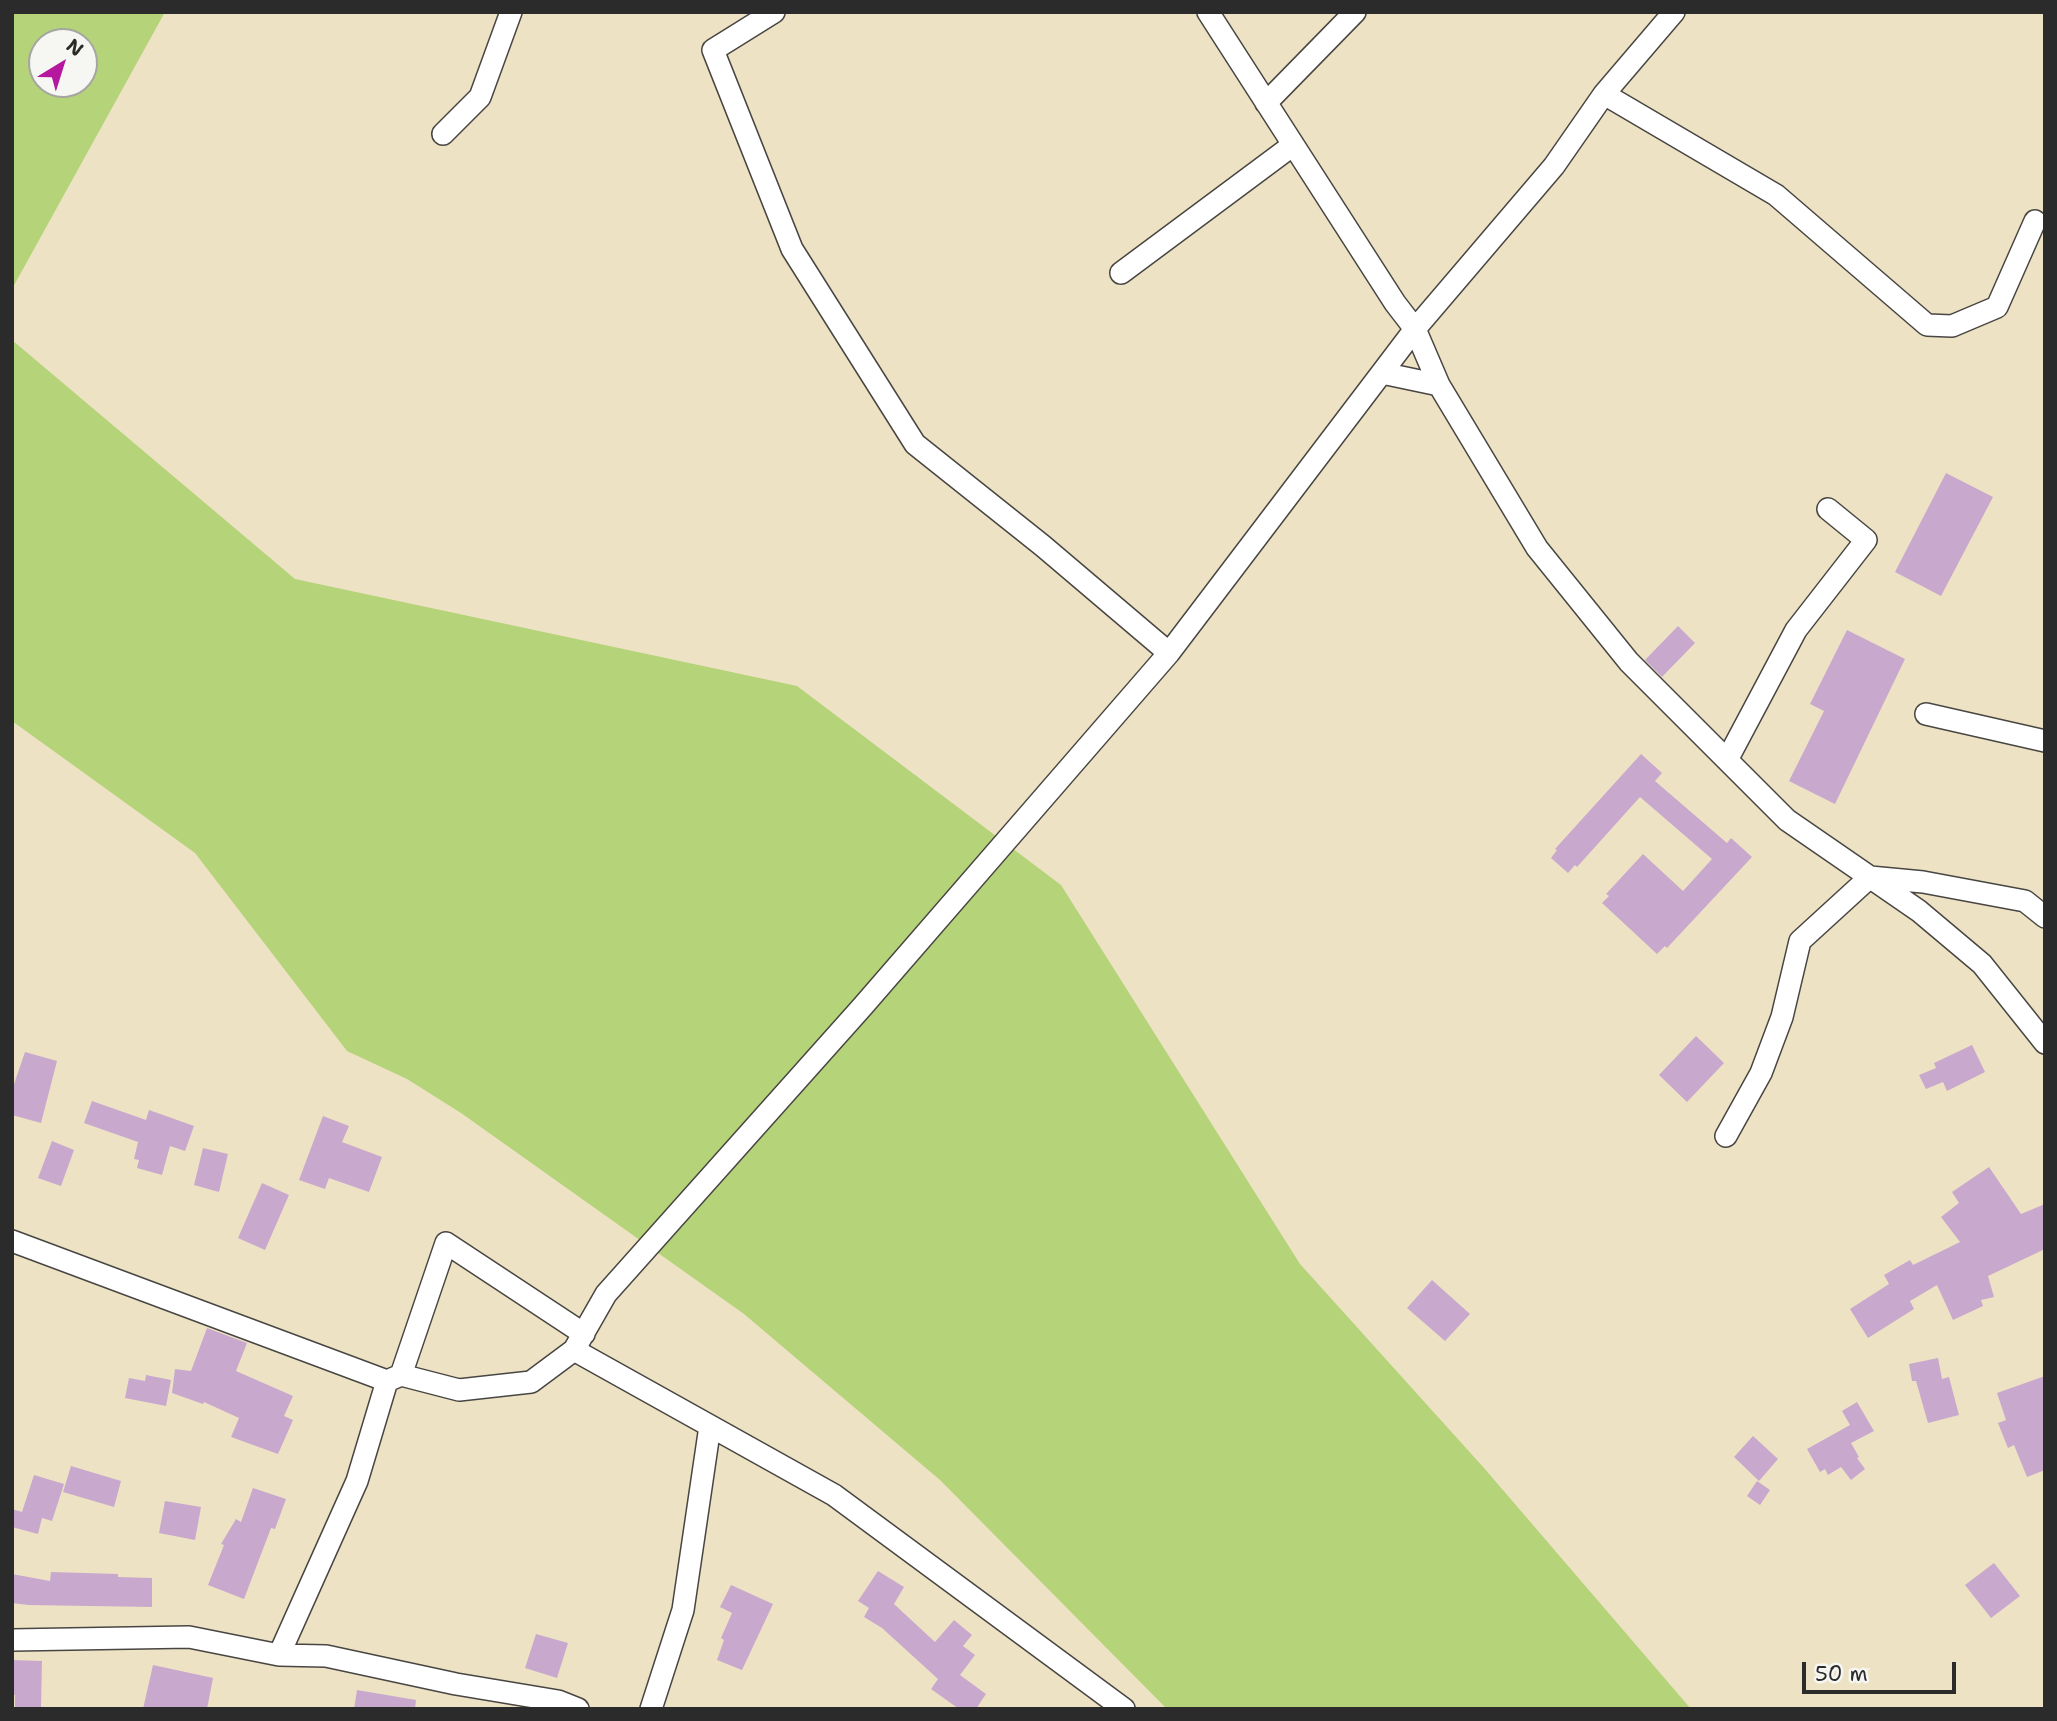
<!DOCTYPE html>
<html>
<head>
<meta charset="utf-8">
<style>
	body { margin:0 }
	#map { position:relative; width:2057px; height:1721px; overflow:hidden; background:#eee2c4; font-family:"Shantell Sans",sans-serif }
	canvas { display:block }
	.frame { position:absolute; inset:0; border:14px solid #2b2b2b; pointer-events:none }
	.north { position:absolute; left:28px; top:28px; width:70px; height:70px; box-sizing:border-box; background:#f6f6f2; border:2px solid #a5a5a2; border-radius:50%; rotate:38deg; font-size:19px; font-weight:700; line-height:28px; text-align:center; color:#2b2b2b }
	.north::after { content:''; display:block; margin:auto; width:24px; height:32px; background:#b5179e; clip-path:polygon(50% 0,100% 100%,50% 72%,0 100%) }
	.scale { position:absolute; left:1802px; top:1662px; width:154px; height:32px; box-sizing:border-box; border:4px solid #2b2b2b; border-top:0; padding-left:9px; font-size:21px; line-height:24px; white-space:nowrap; color:#2b2b2b; -webkit-text-stroke:5px #f6f6f2; paint-order:stroke }
</style>
</head>
<body>
<div id="map">
<canvas width="2057" height="1721"></canvas>
<div class="frame"></div>
<div class="north">N</div>
<div class="scale">50 m</div>
</div>
<script>
const ctx = document.querySelector('canvas').getContext('2d');
ctx.lineJoin = 'round';
function fillPath(path, color) { ctx.fillStyle = color; ctx.fill(path, 'evenodd'); }
function strokePath(path, color, width, dash) { ctx.strokeStyle = color; ctx.lineWidth = width; ctx.lineCap = dash ? 'butt' : 'round'; ctx.setLineDash(dash || []); ctx.stroke(path); }
const green = new Path2D(`
	M12,12H165L12,289ZM42,42H84V84H42Z
	M12,340L295,579L797,686L1061,885L1300,1264L1484,1468L1691,1709H1167L940,1480L744,1314L461,1113L407,1079L347,1051L195,853L12,721Z`);
const building = new Path2D(`
	M1946,473L1993,497L1941,596L1895,572Z
	M1678,626L1695,643L1662,677L1645,660Z
	M1847,630L1905,659L1835,804L1789,781L1824,711L1810,704Z
	M1641,754L1662,773L1655,781L1727,843L1731,838L1752,857L1667,948L1665,946L1657,954L1602,903L1609,896L1606,894L1643,854L1683,891L1712,859L1640,797L1577,867L1575,865L1568,873L1551,858L1557,850L1555,849Z
	M1696,1036L1724,1063L1687,1102L1659,1075Z
	M1972,1045L1985,1072L1947,1091L1943,1082L1926,1089L1919,1075L1936,1068L1934,1063Z
	M25,1052L57,1061L41,1123L12,1115V1090Z
	M92,1101L146,1120L149,1110L194,1126L185,1151L170,1146L162,1175L137,1168L139,1160L134,1159L138,1142L84,1123Z
	M323,1116L349,1126L342,1142L382,1157L369,1192L329,1178L325,1189L299,1180Z
	M52,1141L74,1150L61,1186L38,1178Z
	M203,1148L228,1154L219,1192L194,1185Z
	M1989,1167L2021,1214L2045,1204V1249L1988,1276L1994,1297L1981,1300L1983,1306L1953,1320L1937,1285L1910,1301L1914,1309L1868,1338L1850,1309L1889,1284L1884,1275L1910,1260L1913,1265L1960,1242L1941,1217L1959,1203L1952,1192Z
	M262,1183L289,1195L265,1250L238,1238Z
	M1432,1280L1470,1314L1445,1341L1407,1308Z
	M207,1328L247,1343L236,1371L293,1396L284,1416L293,1420L278,1454L231,1437L239,1418L204,1402L203,1404L172,1393L175,1369L191,1371Z
	M1938,1358L1942,1379L1949,1377L1959,1415L1928,1423L1916,1381H1912L1909,1364Z
	M146,1375L171,1380L166,1406L125,1398L129,1378L145,1381Z
	M2045,1376V1470L2027,1477L2014,1445L2008,1448L1998,1423L2006,1420L1997,1393Z
	M1857,1402L1874,1431L1851,1443L1859,1457L1857,1458L1865,1469L1851,1480L1841,1467L1828,1475L1825,1469L1820,1472L1807,1449L1850,1425L1842,1411Z
	M1753,1436L1778,1459L1759,1481L1734,1457Z
	M71,1466L121,1481L114,1507L63,1492Z
	M34,1475L64,1484L52,1521L42,1518L38,1534L12,1527V1509L22,1512Z
	M1757,1481L1770,1490L1760,1505L1747,1496Z
	M253,1488L286,1499L275,1529L271,1528L244,1599L208,1585L224,1545L221,1544L236,1519L241,1522Z
	M165,1501L201,1507L195,1540L159,1533Z
	M1994,1563L2020,1596L1991,1618L1965,1585Z
	M878,1571L904,1587L894,1604L935,1642L954,1620L972,1635L963,1646L975,1655L960,1675L986,1694L976,1709H959L931,1689L938,1679L882,1628L864,1617L869,1608L858,1601Z
	M51,1572L118,1574V1577L152,1578V1607L28,1605L12,1603V1574L50,1581Z
	M731,1585L773,1604L742,1670L717,1660L724,1640L721,1638L732,1613L720,1607Z
	M536,1634L568,1643L557,1678L525,1668Z
	M12,1660L42,1661L41,1709H15V1695H12Z
	M153,1665L213,1678L207,1709H143Z
	M357,1690L416,1700L415,1709H354Z`);
const street = new Path2D(`
	M774,12L713,50L792,249L915,444L1043,546L1169,653
	M1208,12L1395,303L1415,329L1439,385L1537,548L1629,662L1787,820L1919,911L1982,964L2045,1043
	M1604,94L1776,195L1927,325L1952,326L1997,307L2035,221
	M1266,103L1355,12
	M443,134L480,97L511,12
	M1121,273L1293,145
	M1382,373L1439,385
	M1926,714L2045,741
	M1727,760L1796,630L1866,540L1828,509
	M1726,1136L1761,1073L1782,1017L1800,941L1870,877L1923,882L2025,901L2045,917
	M12,1241L387,1381L401,1375L459,1390L531,1382L574,1350L834,1495L1124,1709
	M574,1350L606,1294L863,1006L1169,653L1415,329L1554,166L1604,94L1674,12
	M401,1375L446,1243L584,1334
	M12,1640L189,1637L279,1655L326,1656L456,1684L558,1701L578,1709
	M279,1655L357,1481L387,1381
	M651,1709L683,1610L710,1426`);
fillPath(green, '#b5d379');
fillPath(building, '#c8a9cd');
strokePath(street, '#484642', 24);
strokePath(street, '#fff', 21);
</script>
</body>
</html>
